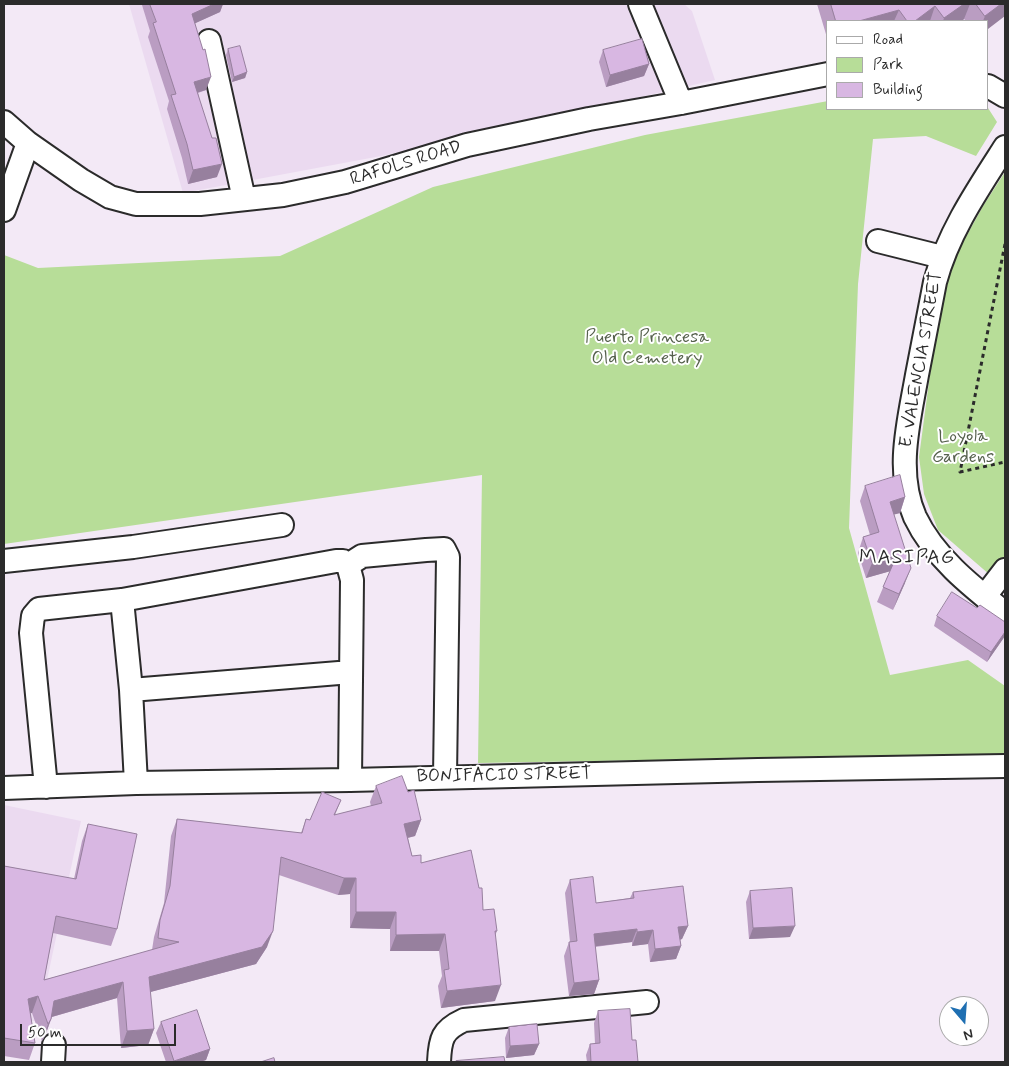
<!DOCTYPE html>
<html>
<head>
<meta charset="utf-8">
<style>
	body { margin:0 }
	#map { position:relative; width:1009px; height:1066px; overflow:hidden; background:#f3e9f6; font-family:Mynerve,sans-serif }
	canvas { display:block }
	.frame { position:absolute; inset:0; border:5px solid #2b2b2b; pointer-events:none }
	.legend { position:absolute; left:826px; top:20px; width:162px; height:90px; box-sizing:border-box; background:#fff; border:1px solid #aaa; margin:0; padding:6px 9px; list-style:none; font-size:15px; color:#2b2b2b }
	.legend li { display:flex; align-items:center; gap:10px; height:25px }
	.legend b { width:25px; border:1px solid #aaa }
	.north { position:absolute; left:939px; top:996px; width:50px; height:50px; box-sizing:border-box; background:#fff; border:1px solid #aaa; border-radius:50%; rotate:162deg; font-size:14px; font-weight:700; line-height:20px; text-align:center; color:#2b2b2b }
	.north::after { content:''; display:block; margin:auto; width:18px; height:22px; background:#1f6fb2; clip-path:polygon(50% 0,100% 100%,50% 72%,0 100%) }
	.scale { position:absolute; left:20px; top:1024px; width:156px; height:22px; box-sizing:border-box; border:2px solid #2b2b2b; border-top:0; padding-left:6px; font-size:15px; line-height:18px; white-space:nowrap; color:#2b2b2b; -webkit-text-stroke:4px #fff; paint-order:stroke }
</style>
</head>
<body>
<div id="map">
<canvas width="1009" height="1066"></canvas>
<div class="frame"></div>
<ul class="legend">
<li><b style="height:6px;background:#fff"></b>Road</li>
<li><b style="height:14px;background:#b7dd98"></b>Park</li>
<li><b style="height:14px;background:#d8b7e2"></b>Building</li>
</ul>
<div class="north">N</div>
<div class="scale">50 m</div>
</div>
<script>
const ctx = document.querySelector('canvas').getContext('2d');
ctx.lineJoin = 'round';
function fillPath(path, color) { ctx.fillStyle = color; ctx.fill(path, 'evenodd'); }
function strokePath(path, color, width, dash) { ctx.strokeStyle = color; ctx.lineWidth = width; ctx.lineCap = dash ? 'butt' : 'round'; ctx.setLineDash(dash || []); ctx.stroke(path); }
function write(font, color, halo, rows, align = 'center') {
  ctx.font = font + ' Mynerve,sans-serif'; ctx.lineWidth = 4; ctx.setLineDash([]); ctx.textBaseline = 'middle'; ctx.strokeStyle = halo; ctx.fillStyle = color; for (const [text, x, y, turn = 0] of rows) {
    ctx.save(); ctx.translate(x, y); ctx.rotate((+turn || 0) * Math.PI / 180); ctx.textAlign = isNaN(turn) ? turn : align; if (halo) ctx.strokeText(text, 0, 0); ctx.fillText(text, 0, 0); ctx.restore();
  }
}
const built = new Path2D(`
	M129,4H684L692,11L715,80L381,156L183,193Z
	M4,805L81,821L38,1022L4,1015Z`);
const green = new Path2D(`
	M828,101V109L988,108L997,122L976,156L926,136L873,139L858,284L849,528L890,675L968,660L1005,686V754L478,763L482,475L4,544V255L38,268L280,256L433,187L645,135Z
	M1005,172V588L938,530L924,494L919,457L938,314L956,255L983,206Z`);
const path = new Path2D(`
	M1005,244L960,472L1005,462`);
const minor = new Path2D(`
	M640,4L681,103
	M209,41L244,199
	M988,86L1005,96
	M4,122L28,143L81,180L110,197L136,204H200L283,195L345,182L467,145L589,119L681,103L828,74
	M1005,147C978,189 948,233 935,282C929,313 923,344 917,375C909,421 895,471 915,517C934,557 971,586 1005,613
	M4,210L28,143
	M878,241L942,257
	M4,561L133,547L282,525
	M348,565L362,556L426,550L444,549L448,557L445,777
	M985,596L1005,570
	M122,600L131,690L136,783
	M131,690L351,672
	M46,787L31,633L33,616L39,609L122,600L336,561H343L348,565L352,580L350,780
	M4,788L136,783L350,780L758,770L1005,766
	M53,1062L54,1045
	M439,1062C440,1039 442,1030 464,1020L647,1002`);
const wall = new Path2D(`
	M138,4H223L220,12L195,23L206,90L198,93L217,177L188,184L182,158L167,109L169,101L148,37L150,31L142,5Z
	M817,4H1005L988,21H966L964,19L962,21H828V41Z
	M228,49L247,72L245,78L232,82L226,55Z
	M603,50L649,64L644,76L606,87L599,62Z
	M865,486L905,497L900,513L894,514L905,583L893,610L877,602L890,571L866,578L858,553L863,537L870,535L860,501Z
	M977,608L1005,622V636L987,662L934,626L937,616Z
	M376,786L408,792L421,820L415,836L408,838L412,856L483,910L497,931L495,936V1001L441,1008L438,986L442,976L439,951H390V929L350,928V894L338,895L279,875L267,947L256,964L150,992L154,1029L148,1045L121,1048L117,998L52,1017L45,1036L42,1041L32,1013H30L35,1043L29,1060L4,1056V866L74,879L82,841L88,824L117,929L111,946L53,933L44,980L152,950L154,937L164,903L171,836L177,819L301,833L306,819L310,820L341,800L335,815L371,806L370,802Z
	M570,880L596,903L630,898L633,892L688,926L682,939L680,940L681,946L676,959L650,962L648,944L632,946V942L595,947L599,980L594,994L569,996L564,956L569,942H570L565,893Z
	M750,891L790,937L749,939L746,902Z
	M598,1011L632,1040L638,1062H587L586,1055L590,1044H595L594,1023Z
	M161,1022L210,1049L206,1060L200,1062H166L156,1033Z
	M509,1027L539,1044L534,1055L506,1058L505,1038Z`);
const shadedWall = new Path2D(`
	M214,4H223L220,12L187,27L192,14Z
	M964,4H970L964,19L962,21H943L944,18Z
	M1001,4H1005V16L988,29V21H983L985,16Z
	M935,6L930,21H915Z
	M899,10L894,21H859Z
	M649,64L644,76L606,87L610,75Z
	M247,72L245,78L232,82L234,77Z
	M211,77L206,90L189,95L194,82Z
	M222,164L217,177L188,184L193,170Z
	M905,497L900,513L885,517L890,502Z
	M897,555L891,571L866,578L872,563Z
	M911,568L905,583L893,610L899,594Z
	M1005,632V636L987,662L991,652Z
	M421,820L415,836L398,840L404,824Z
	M344,878H356L350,894L338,895Z
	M356,912H396L390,929L350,928Z
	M688,926L682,939L673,941L678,927Z
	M795,926L790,937L749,939L753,928Z
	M637,929L632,942L589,947L594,934Z
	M653,930L648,944L632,946L637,932Z
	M273,931L267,947L256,964L143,994L149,977Z
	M445,934L439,951H390L396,935Z
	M681,946L676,959L650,962L655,949Z
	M599,980L594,994L569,996L574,983Z
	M123,982L117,998L48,1018L54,1001Z
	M501,985L495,1001L441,1008L447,991Z
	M38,996L32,1013L22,1015L28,999Z
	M51,1019L45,1036L42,1041L48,1024Z
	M154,1029L148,1045L121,1048L127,1031Z
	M539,1044L534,1055L506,1058L510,1046Z
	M210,1049L206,1060L200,1062H173L174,1061Z`);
const building = new Path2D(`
	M150,4H214L192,14L203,50L205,49L211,77L194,82L212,138H216L222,164L193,170L187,144L171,95L176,94L153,23L156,22Z
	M831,4H964L944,18L935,6L915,21H907L899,10L859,21H836Z
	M976,4H1001L985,16Z
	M642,39L649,64L610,75L603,50Z
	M240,46L247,72L234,77L228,49Z
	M900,475L905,497L890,502L911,568L899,594L883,587L897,555L872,563L863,537L879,532L865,486Z
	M952,592L977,608L980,605L1005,622V632L991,652L937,616Z
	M402,776L408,792L414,790L421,820L404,824L412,856L421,855V863L471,850L479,888H482L483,910L494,909L497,931H495L501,985L447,991L444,970L449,969L445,934L396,935V912H356V878H344L281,857L273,931L262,947L149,977L154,1029L127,1031L123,982L54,1001L51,1019L48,1024L38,996L28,999L35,1043L4,1038V866L76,879L88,824L137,834L117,929L56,916L44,980L179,942L158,938L160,920L170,886L177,819L302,833L306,819L310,820L322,792L341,800L334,815L382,803L376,786Z
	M593,877L596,903L634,898L633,892L683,886L688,926L678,927L681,946L655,949L653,930L637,932V929L594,934L599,980L574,983L569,942L577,941L570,880Z
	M792,888L795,926L753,928L750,891Z
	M630,1009L632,1040H636L638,1062H591L590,1044L600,1043L598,1011Z
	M197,1010L210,1049L174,1061L161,1022Z
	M537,1024L539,1044L510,1046L509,1027Z
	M504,1057L505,1062H456V1061Z
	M274,1058L275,1062H261Z`);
const streetNames = [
	["RAFOLS ROAD",406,164,-17],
	["E. VALENCIA STREET",922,360,-80],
	["BONIFACIO STREET",504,776,-1]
];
const parkNames = [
	["Puerto Princesa",647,338],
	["Old Cemetery",647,359],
	["Loyola",963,437],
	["Gardens",963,458]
];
const quarterNames = [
	["MASIPAG",907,559]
];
fillPath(built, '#ebdaf0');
fillPath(green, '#b7dd98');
strokePath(minor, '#2b2b2b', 26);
strokePath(path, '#2b2b2b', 3, [4, 4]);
strokePath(minor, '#fff', 22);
fillPath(wall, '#ba9dc2');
fillPath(shadedWall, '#97809e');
fillPath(building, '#d8b7e2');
strokePath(building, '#97809e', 1);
write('18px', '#2b2b2b', '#fff', streetNames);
write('18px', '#55604c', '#fff', parkNames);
ctx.letterSpacing = '1px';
write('20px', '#2b2b2b', '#fff', quarterNames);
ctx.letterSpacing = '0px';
</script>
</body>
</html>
